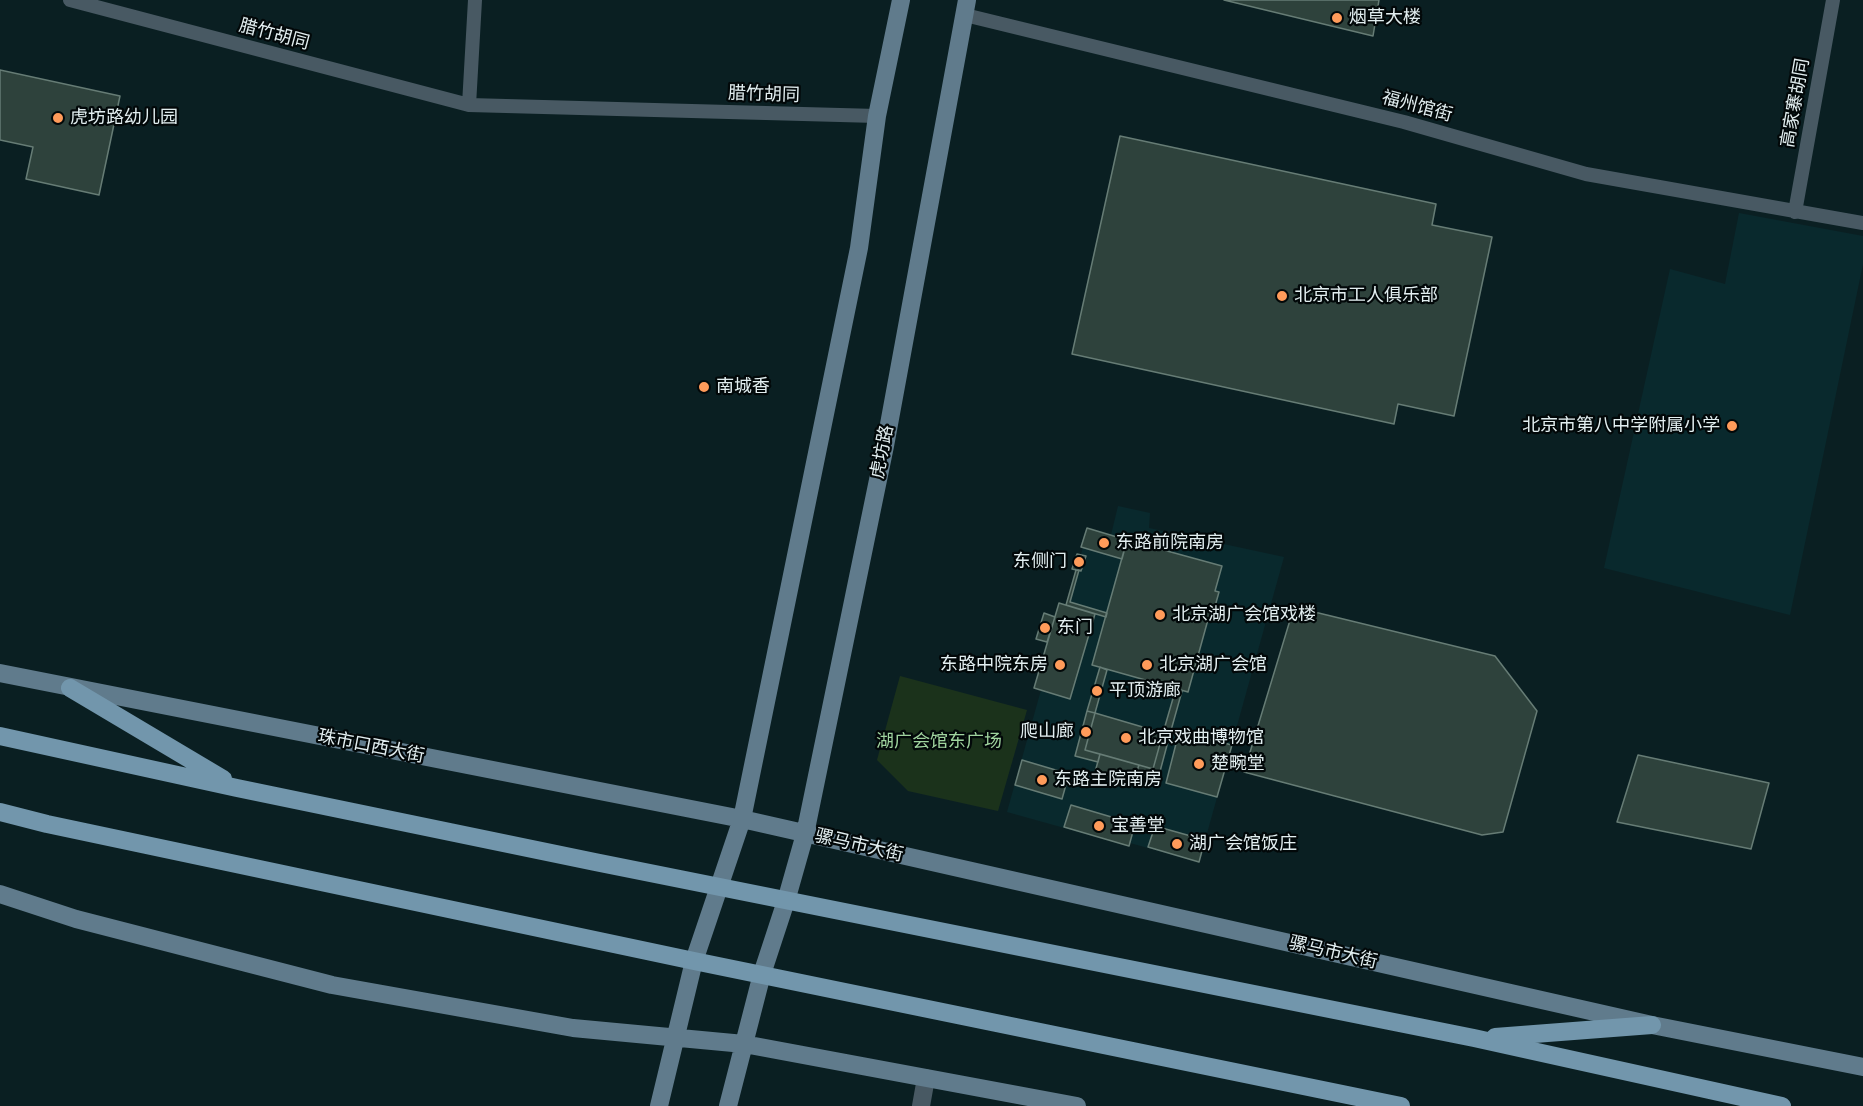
<!DOCTYPE html>
<html>
<head>
<meta charset="utf-8">
<style>
	body { margin:0 }
	canvas { display:block; background:#0a1f22 }
</style>
</head>
<body>
<canvas width="1863" height="1106"></canvas>
<script>
const ctx = document.querySelector('canvas').getContext('2d');
ctx.lineJoin = 'round';
function fillPath(path, color) { ctx.fillStyle = color; ctx.fill(path, 'evenodd'); }
function strokePath(path, color, width, dash) { ctx.strokeStyle = color; ctx.lineWidth = width; ctx.lineCap = dash ? 'butt' : 'round'; ctx.setLineDash(dash || []); ctx.stroke(path); }
function write(font, color, halo, rows, align = 'center') {
  ctx.font = font + ' "DejaVu Sans","Noto Sans SC",sans-serif'; ctx.lineWidth = 4.5; ctx.setLineDash([]); ctx.textBaseline = 'middle'; ctx.strokeStyle = halo; ctx.fillStyle = color; for (const [text, x, y, turn = 0] of rows) {
    ctx.save(); ctx.translate(x, y); ctx.rotate((+turn || 0) * Math.PI / 180); ctx.textAlign = isNaN(turn) ? turn : align; if (halo) ctx.strokeText(text, 0, 0); ctx.fillText(text, 0, 0); ctx.restore();
  }
}
const built = new Path2D(`
	M1739,213L1863,236V264L1790,615L1604,568L1670,269L1725,284Z
	M1118,506L1150,513L1149,528L1284,557L1199,862L1130,843L1129,846L1007,812L1041,690L1034,688L1047,643L1036,639L1044,613L1055,616L1059,603L1066,604L1076,570L1072,569L1077,554H1081L1083,548L1081,547L1111,535Z`);
const green = new Path2D(`
	M900,676L1027,710L998,811L908,791L877,760Z`);
const building = new Path2D(`
	M1224,0H1379L1373,36Z
	M0,70L120,96L99,195L26,179L33,147L0,140Z
	M1120,136L1436,204L1432,225L1492,237L1454,416L1398,404L1394,424L1072,354Z
	M1087,528L1127,540L1122,559L1081,547Z
	M1127,540L1222,566L1215,591L1219,592L1212,617L1209,616L1188,692L1092,665Z
	M1077,554L1086,556L1081,571L1072,569Z
	M1076,570H1079L1070,602L1107,613L1106,617L1066,605Z
	M1059,603L1095,614L1070,699L1034,688Z
	M1294,607L1495,656L1537,711L1503,832L1482,835L1244,772Z
	M1044,613L1055,617L1047,642L1036,639Z
	M1100,667L1107,670L1095,713L1087,711Z
	M1176,688L1182,691L1170,734L1163,733Z
	M1087,711L1095,713L1085,750L1100,754L1098,762L1075,756Z
	M1095,713L1163,733L1153,769L1085,750Z
	M1179,732L1232,745L1217,797L1166,783Z
	M1163,733L1170,734L1158,779L1136,773L1139,765L1153,769Z
	M1100,754L1139,765L1133,783L1095,772Z
	M1638,755L1769,783L1751,849L1617,822Z
	M1022,760L1069,774L1062,799L1015,785Z
	M1071,805L1135,824L1129,846L1064,827Z
	M1155,826L1205,840L1199,862L1148,847Z`);
const lane = new Path2D(`
	M70,0L469,105L877,116
	M965,15L1404,122L1586,174L1863,223
	M469,105L475,0
	M1795,212L1833,0`);
const street = new Path2D(`
	M921,1106L926,1078`);
const secondary = new Path2D(`
	M0,673L742,819L1652,1025L1863,1067
	M0,894L76,919L332,985L573,1028L744,1044L1077,1106
	M659,1106L694,961L742,819L859,248L877,116L901,0
	M728,1106L762,974L786,901L805,834L885,446L967,0`);
const primary = new Path2D(`
	M70,688L223,779
	M0,736L237,788L595,862L1474,1038L1782,1106
	M0,812L47,824L694,961L1401,1106
	M1495,1037L1652,1025`);
const markers = [
	[1337,18,6,"#ff9b5a"],
	[58,118,6,"#ff9b5a"],
	[1282,296,6,"#ff9b5a"],
	[704,387,6,"#ff9b5a"],
	[1732,426,6,"#ff9b5a"],
	[1104,543,6,"#ff9b5a"],
	[1079,562,6,"#ff9b5a"],
	[1160,615,6,"#ff9b5a"],
	[1045,628,6,"#ff9b5a"],
	[1060,665,6,"#ff9b5a"],
	[1147,665,6,"#ff9b5a"],
	[1097,691,6,"#ff9b5a"],
	[1086,732,6,"#ff9b5a"],
	[1126,738,6,"#ff9b5a"],
	[1199,764,6,"#ff9b5a"],
	[1042,780,6,"#ff9b5a"],
	[1099,826,6,"#ff9b5a"],
	[1177,844,6,"#ff9b5a"]
];
const poiNames = [
	["烟草大楼",1349,18],
	["虎坊路幼儿园",70,118],
	["北京市工人俱乐部",1294,296],
	["南城香",716,387],
	["北京市第八中学附属小学",1720,426,"right"],
	["东路前院南房",1116,543],
	["东侧门",1067,562,"right"],
	["北京湖广会馆戏楼",1172,615],
	["东门",1057,628],
	["东路中院东房",1048,665,"right"],
	["北京湖广会馆",1159,665],
	["平顶游廊",1109,691],
	["爬山廊",1074,732,"right"],
	["北京戏曲博物馆",1138,738],
	["楚畹堂",1211,764],
	["东路主院南房",1054,780],
	["宝善堂",1111,826],
	["湖广会馆饭庄",1189,844]
];
const streetNames = [
	["腊竹胡同",274,35,15],
	["腊竹胡同",764,95,2],
	["高家寨胡同",1796,103,-80],
	["福州馆街",1417,107,15],
	["虎坊路",883,452,-79],
	["珠市口西大街",371,747,11],
	["骡马市大街",859,846,13],
	["骡马市大街",1333,953,13]
];
const parkNames = [
	["湖广会馆东广场",939,742]
];
fillPath(built, '#09292d');
fillPath(green, '#1b321b');
fillPath(building, '#2e423c');
strokePath(building, '#667c75', 1.5);
strokePath(lane, '#485963', 14);
strokePath(street, '#485963', 18);
strokePath(secondary, '#607b8c', 18);
strokePath(primary, '#7296ac', 18);
for (const [x, y, r, color] of markers) { const dot = new Path2D(); dot.arc(x, y, r, 0, 2 * Math.PI); ctx.fillStyle = color; ctx.fill(dot); strokePath(dot, '#020809', 2); }
write('18px', '#e2eef0', '#020809', poiNames, 'left');
write('18px', '#e2eef0', '#020809', streetNames);
write('18px', '#9fd39e', '#020809', parkNames);
</script>
</body>
</html>
